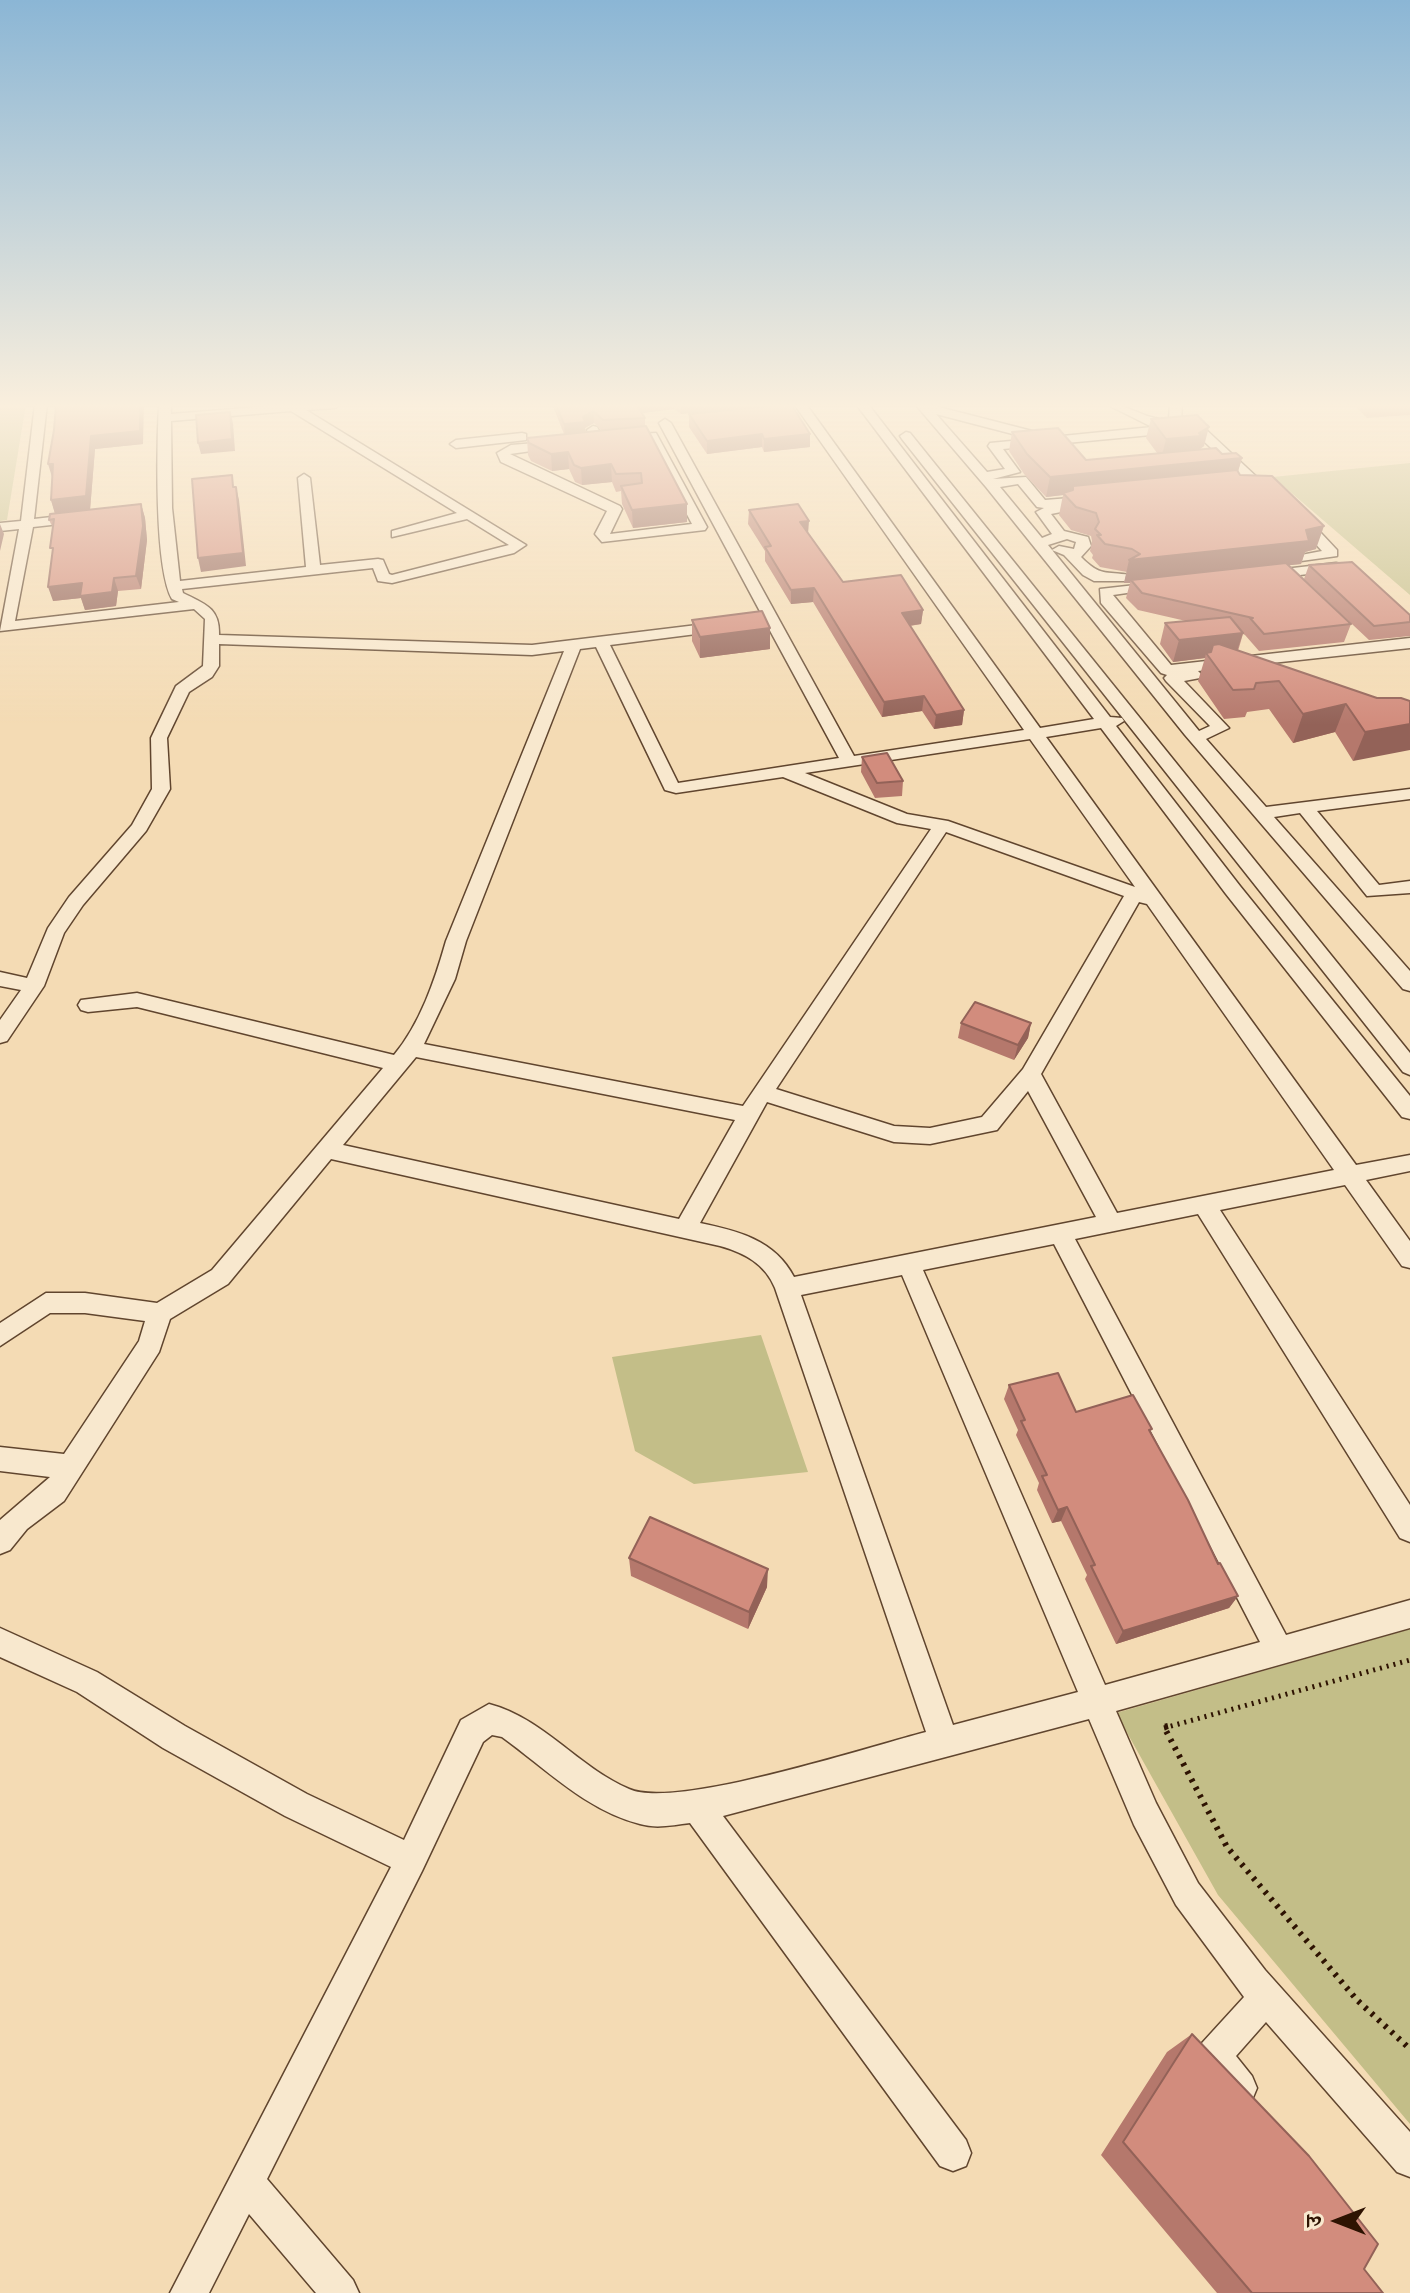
<!DOCTYPE html>
<html>
<head>
<meta charset="utf-8">
<style>
	body { margin:0 }
	#map { position:relative; width:1410px; height:2293px; overflow:hidden; background:#f4dbb4; font-family:"IM FELL French Canon","Noto Serif Devanagari",serif }
	canvas { display:block }
	.north { position:absolute; left:1298px; top:2181px; width:80px; height:80px; -webkit-text-stroke:6px #f8e8ce; paint-order:stroke; rotate:270deg; font-size:22px; font-weight:700; line-height:32px; text-align:center; color:#2e1302 }
	.north::after { content:''; display:block; margin:auto; width:28px; height:36px; background:#2e1302; clip-path:polygon(50% 0,100% 100%,50% 72%,0 100%) }
</style>
</head>
<body>
<div id="map">
<canvas width="1410" height="2293"></canvas>
<div class="north">उ</div>
</div>
<script>
const ctx = document.querySelector('canvas').getContext('2d');
ctx.lineJoin = 'round';
function fillPath(path, color) { ctx.fillStyle = color; ctx.fill(path, 'evenodd'); }
function strokePath(path, color, width, dash) { ctx.strokeStyle = color; ctx.lineWidth = width; ctx.lineCap = dash ? 'butt' : 'round'; ctx.setLineDash(dash || []); ctx.stroke(path); }
const green = new Path2D(`
	M0,404H26L7,520L0,521Z
	M1410,463V595L1273,477Z
	M761,1335L808,1472L694,1484L635,1451L612,1357Z
	M1410,1629V2124L1218,1895L1116,1713Z`);
const pathFar1 = new Path2D(`
	M1164,1728L1410,1660`);
const path = new Path2D(`
	M1168,1726L1164,1727L1227,1847L1357,2000L1410,2049`);
const minor = new Path2D(`
	M35,404H47L34,519L78,514L85,518L78,522L33,527L15,621L179,602L172,599C154,567 157,443 159,404H171V414L296,404H341L335,408L306,410L526,545L514,553L392,583L378,581L373,568L182,589L183,593C205,604 220,608 219,635L532,645L763,617L659,423L665,419L671,423L854,756L1024,730L794,404H806L1040,728L1094,719L856,404H868L1110,717L1122,718L1124,721L1116,726L1240,886L1410,1096V1119L1402,1117L1226,894L1101,728L1046,737L1356,1165L1410,1155V1171L1366,1180L1410,1241V1268L1402,1266L1345,1185L1220,1210L1410,1505V1542L1400,1538L1198,1214L1075,1239L1286,1635L1410,1600V1628L1116,1711L1156,1803L1198,1883L1265,1970L1410,2132V2177L1397,2172L1266,2022L1236,2056L1252,2076L1257,2088L1252,2100L1240,2105C1220,2097 1205,2075 1197,2055L1202,2043L1244,1997L1176,1905L1134,1825L1089,1719L723,1816L966,2140L971,2153L966,2166L953,2171L940,2166L690,1823C674,1825 656,1829 640,1824C587,1811 545,1768 502,1737L492,1735L483,1742L422,1871L267,2179L353,2280L359,2293H316L249,2214L209,2293H170L391,1867L285,1816L163,1748L77,1692L0,1657V1628L97,1672L185,1726L307,1794L404,1840L461,1720L489,1704C543,1718 578,1767 629,1789C675,1810 868,1747 926,1732L775,1288C765,1264 745,1253 720,1246L331,1159L228,1284L170,1319L159,1352L64,1501L27,1529L10,1550L0,1554V1520L50,1477L0,1471V1447L64,1454L139,1341L145,1321L85,1313H50L0,1346V1323L46,1293H85L157,1303L212,1270L383,1068L137,1007L88,1012L81,1010L78,1005L81,1000L137,993L394,1055C420,1024 435,980 446,941L564,651L532,655L219,644V666L212,677L189,692L167,738L170,789L146,831L83,905L64,933L44,986L7,1041L0,1043V1020L21,990L0,986V972L27,978L48,928L69,897L132,825L152,789L151,738L176,686L203,666L205,619L194,609L0,631L19,529L0,531V523L21,521ZM291,411L457,513L392,531V537L467,519L509,545L392,575L389,574L383,560L378,559L320,565L310,478L304,474L298,478L306,567L180,581L172,508L171,421ZM767,625L839,758L678,783L610,645ZM596,647L665,790L676,793L783,777L897,823L931,829L743,1106L424,1044L455,979L466,941L580,649ZM1030,739L1135,887L948,821L907,814L805,773ZM946,832L1124,896L1023,1069L982,1117L930,1128L894,1126L776,1089ZM1139,902L1147,904L1334,1170L1117,1213L1041,1074ZM416,1057L735,1120L679,1219L343,1145ZM1028,1091L1096,1217L794,1277C775,1240 738,1231 700,1223L767,1102L894,1142L930,1144L997,1130ZM1054,1244L1260,1642L1105,1685L923,1270ZM902,1275L1078,1692L953,1725L801,1295Z
	M915,404H927L1036,432L1038,435L1032,439L1152,427L1106,404C1130,404 1146,421 1169,419L1170,404H1182L1181,422L1178,425L1200,424L1260,480V486L1235,488V482L1245,480L1193,431L1003,449L1020,472L993,479L1026,477L1045,500L1095,496V502L1066,505V511L1051,514L1064,531L1088,537L1091,546L1081,557C1101,577 1105,571 1130,575V581H1094L1083,575L1064,555L1052,550L1059,546L1074,549L1076,542L1067,539L1048,545L1199,731L1210,726L1166,681L1164,678L1167,675L1161,673L1101,603L1100,589L1162,582V588L1113,595L1171,665L1410,638V648L1198,671L1202,675L1200,678L1184,681L1229,728L1206,739L1266,807L1410,789V799L1317,811L1379,885L1410,881V893L1367,896L1300,813L1274,817L1410,971V991L1403,989L1185,735L986,487ZM936,414L1028,438L1032,439L990,443L988,446L1005,469L987,472ZM1018,484L1037,507L1044,508L1036,512L1052,534L1042,538L1000,487Z
	M593,426L597,427L602,436L656,433L707,527L705,530L602,542L595,534L607,511L501,462L497,453L511,445L560,441V447L510,454L620,506L622,509L610,534L692,524L648,440L593,443L587,430Z
	M906,432L910,433L1410,1053V1075L1403,1072L902,439L900,436Z
	M522,433L526,434V440L456,448L450,444L456,440Z
	M1300,515L1305,516L1337,550V556L1301,561V555L1322,551L1293,519Z
	M1336,563L1341,564V570L1267,579L1260,575L1267,571Z`);
const wall = new Path2D(`
	M552,404H781L681,414L674,409L642,413L645,418V426L687,504V522L633,528L622,504L621,491L616,492L612,482L582,485L575,482L569,469L552,471L531,461L528,455L527,438L564,434ZM594,423L601,430L586,432L585,428Z
	M1353,404H1410V415L1367,418Z
	M689,414L810,434V447L764,452L762,447L707,454L689,427Z
	M1151,419L1204,446L1199,449L1242,458L1238,471L1240,475L1316,549L1305,552L1301,564L1289,565L1351,624L1344,642L1259,651L1245,635L1243,634L1238,651L1377,698H1401L1353,761L1335,732L1293,743L1269,709L1247,712L1245,717L1224,719L1198,681L1205,658L1173,662L1160,644L1165,623L1186,621L1138,610L1126,598L1130,583H1124L1127,572L1100,567L1092,558L1093,555L1090,551L1092,541L1091,536L1071,530L1059,515L1063,495L1046,497L1024,474L1009,451L1012,432L1086,460L1157,453L1146,438Z
	M54,430L143,444L95,449L90,510L141,504L145,518L147,540L141,589L118,591L116,606L85,610L81,598L53,601V528L49,520L55,513L51,500Z
	M749,510L809,534L843,582L923,610L921,624L910,626L964,710L962,725L934,729L922,711L882,717L813,602L791,604L765,561V551L748,524Z
	M1309,565L1410,615V636L1369,640L1304,579Z
	M692,620L770,649L700,658L692,641Z
	M862,757L903,781L902,796L875,798L861,772Z
	M961,1023H1031L1028,1038L1014,1060L958,1038Z
	M1009,1385L1076,1412L1150,1433L1218,1564L1238,1596L1229,1608L1116,1644L1085,1579L1087,1575L1061,1521L1052,1523L1037,1490L1039,1483L1016,1435L1018,1430L1004,1399Z
	M629,1558L767,1587L748,1629L631,1576Z
	M1192,2034L1364,2269L1383,2293H1217L1101,2155L1167,2052Z`);
const shadedWall = new Path2D(`
	M140,404H144L143,444L95,449L90,510L55,514L51,500L91,436Z
	M635,404H674V409L636,414Z
	M681,404H781L681,414Z
	M593,411L594,423L585,428L586,434L565,436L564,424L583,417Z
	M230,412L233,423L235,451L201,454L198,443Z
	M1209,427L1204,446L1199,450L1161,459L1166,439L1199,433Z
	M762,434V447L707,454V441Z
	M810,434V447L764,452V439Z
	M568,452L569,469L552,471L551,454Z
	M1242,458L1236,478L1063,493V495L1046,497L1050,477Z
	M48,464H53L52,477Z
	M611,464L612,482L582,485L581,468Z
	M236,487L239,500L246,566L201,572L198,558Z
	M141,504L145,518L147,540L141,589L136,576Z
	M687,504V522L633,528L632,510Z
	M809,521L808,534L800,522Z
	M0,524L4,534L0,551Z
	M1324,526L1316,549L1305,552L1301,564L1132,582L1131,580L1130,583H1124L1129,560Z
	M114,578L118,591L116,606L85,610L81,598L53,601L48,587L82,583Z
	M814,588L813,602L791,604V590Z
	M923,610L921,624L900,627L902,613Z
	M770,628V649L700,658V637Z
	M1243,633L1236,654L1206,653L1205,658L1173,662L1179,640Z
	M924,696L922,711L882,717L884,702Z
	M1346,704L1335,732L1293,743L1303,714Z
	M964,710L962,725L934,729L936,715Z
	M1410,724V750L1353,761L1365,732Z
	M1031,1023L1028,1038L1014,1060L1018,1045Z
	M1067,1507L1061,1521L1052,1523L1058,1510Z
	M768,1569L767,1587L748,1629L749,1612Z
	M1238,1596L1229,1608L1116,1644L1123,1631Z`);
const building = new Path2D(`
	M56,404H140V431L91,436L86,496L51,500L53,464H48L54,430Z
	M556,404H636L645,418L603,420L593,411L583,417L585,422L564,424Z
	M791,404L810,434L764,439L762,434L707,441L689,414Z
	M230,412L232,439L198,443L196,415Z
	M1197,415L1209,427L1199,433L1202,436L1166,439L1151,419Z
	M646,426L687,504L632,510L621,486L642,483L641,473L616,474L611,464L581,468L574,465L568,452L551,454L529,443L527,438Z
	M1058,428L1086,460L1216,448L1222,454L1236,453L1242,458L1050,477L1027,454L1012,432Z
	M1237,470L1240,475L1272,476L1324,526L1306,530L1309,541L1129,560L1140,554L1132,549L1105,544L1097,535H1101L1095,529L1099,522L1096,513L1076,507L1063,493L1073,490V486Z
	M232,475L233,487H236L243,553L198,558L192,479Z
	M141,504L143,526L136,576L114,578L112,592L80,596L82,583L48,587L53,548H50L54,519L49,520L50,514Z
	M798,504L809,521L800,522L843,582L901,575L923,610L902,613L964,710L936,715L924,696L884,702L814,588L791,590L765,547L771,546L749,510Z
	M1352,562L1410,615V622L1374,626L1309,565Z
	M1286,563L1351,624L1264,634L1250,618H1253L1142,593L1131,580Z
	M762,611L770,628L700,637L692,620Z
	M1230,617L1243,633L1179,640L1165,623Z
	M1219,644L1377,698H1401L1410,701V724L1365,732L1346,704L1303,714L1279,681L1256,683L1254,689L1233,690L1206,653L1211,652L1213,645Z
	M887,753L903,781L877,783L862,757Z
	M975,1002L1031,1023L1018,1045L961,1023Z
	M1058,1373L1076,1412L1133,1395L1152,1429L1149,1430L1188,1500L1218,1564L1220,1563L1238,1596L1123,1631L1091,1566L1095,1565L1067,1507L1058,1510L1042,1476L1047,1475L1021,1421L1025,1420L1009,1385Z
	M650,1517L768,1569L749,1612L629,1558Z
	M1192,2034L1309,2156L1378,2244L1364,2269L1383,2293H1252L1123,2142Z`);
fillPath(green, '#c3be88');
strokePath(minor, '#60452e', 3);
strokePath(pathFar1, '#2e1302', 5, [2, 5]);
strokePath(path, '#2e1302', 6, [3, 6]);
fillPath(minor, '#f8e8ce');
fillPath(wall, '#b5786c');
fillPath(shadedWall, '#936258');
fillPath(building, '#d28c7d');
strokePath(building, '#936258', 2);
const sky = ctx.createLinearGradient(0, 0, 0, 725);
sky.addColorStop(0, '#8bb6d5');
sky.addColorStop(0.56, '#faefdd');
sky.addColorStop(1, '#faefdd00');
ctx.fillStyle = sky;
ctx.fillRect(0, 0, 1410, 725);
</script>
</body>
</html>
